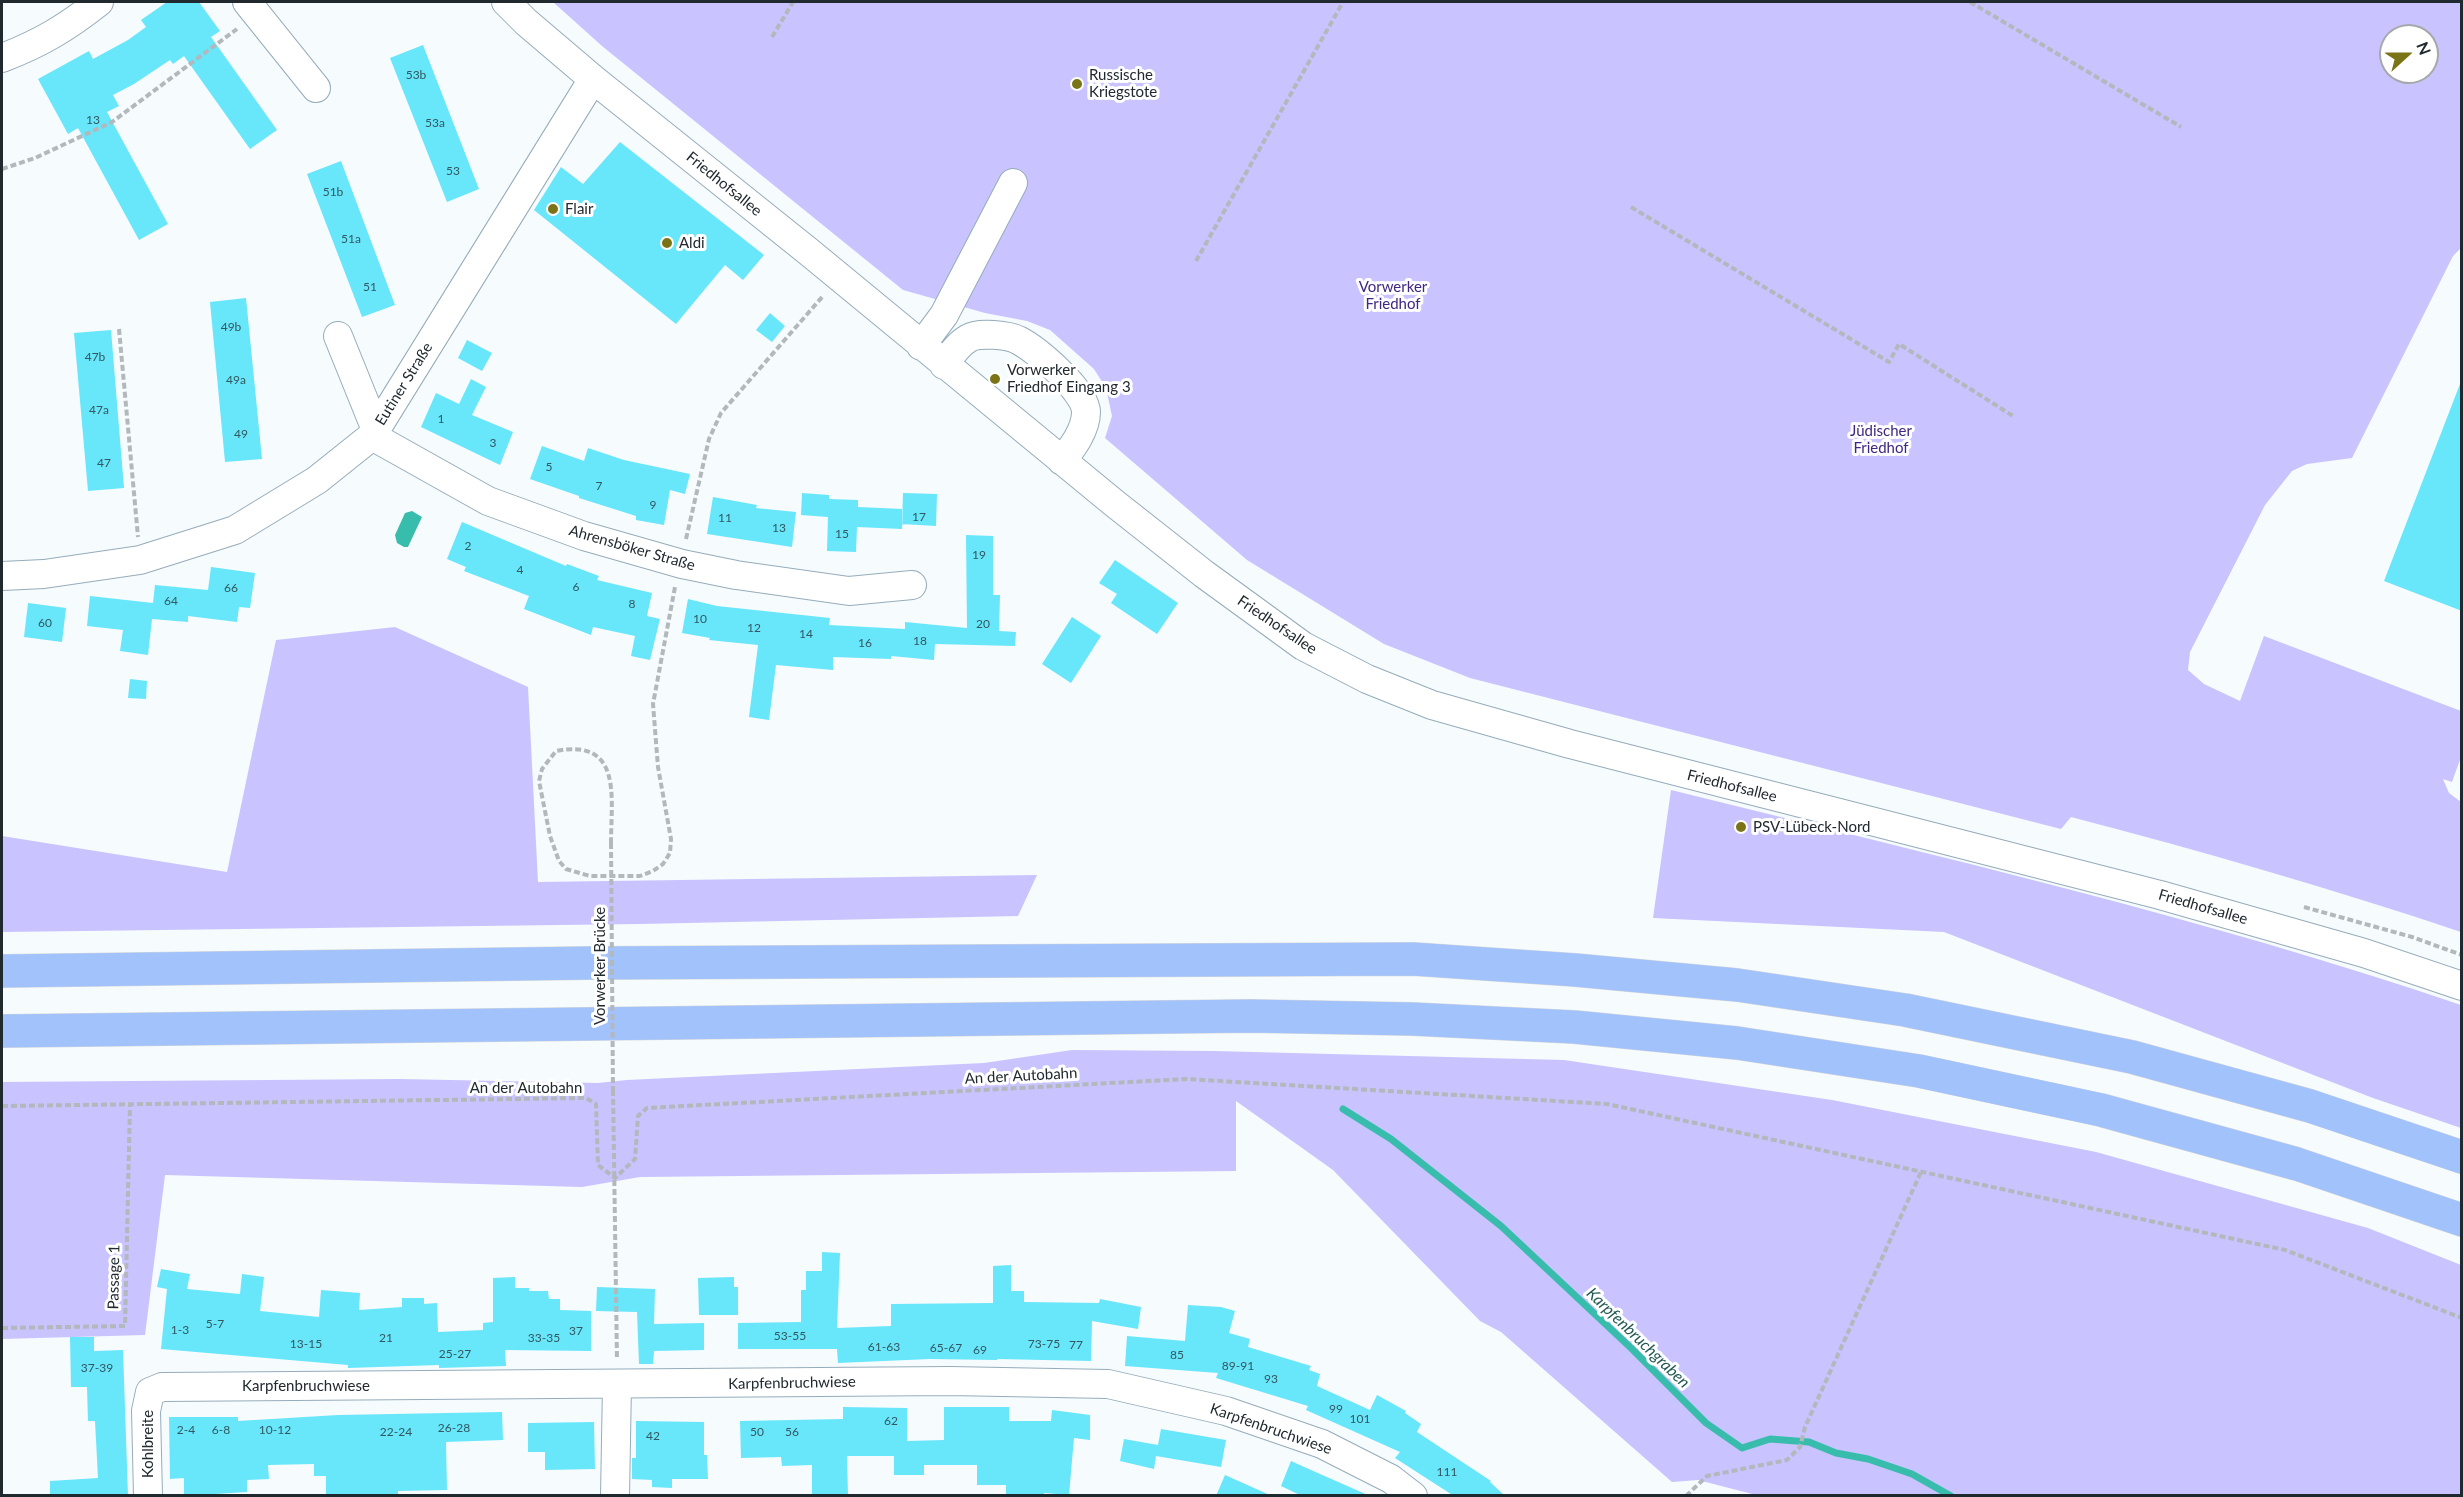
<!DOCTYPE html>
<html>
<head>
<meta charset="utf-8">
<style>
	body { margin:0 }
	#map { position:relative; width:2463px; height:1497px; overflow:hidden; background:#f6fbfe; font-family:Lato,sans-serif }
	canvas { display:block }
	.frame { position:absolute; inset:0; border:3px solid #20292e; pointer-events:none }
	.north { position:absolute; left:2379px; top:24px; width:60px; height:60px; box-sizing:border-box; background:#fff; border:2px solid #a6a9ab; border-radius:50%; rotate:69deg; font-size:16px; font-weight:700; line-height:24px; text-align:center; color:#20292e }
	.north::after { content:''; display:block; margin:auto; width:21px; height:27px; background:#7b7417; clip-path:polygon(50% 0,100% 100%,50% 72%,0 100%) }
</style>
</head>
<body>
<div id="map">
<canvas width="2463" height="1497"></canvas>
<div class="frame"></div>
<div class="north">N</div>
</div>
<script>
const ctx = document.querySelector('canvas').getContext('2d');
ctx.lineJoin = 'round';
function fillPath(path, color) { ctx.fillStyle = color; ctx.fill(path, 'evenodd'); }
function strokePath(path, color, width, dash) { ctx.strokeStyle = color; ctx.lineWidth = width; ctx.lineCap = dash ? 'butt' : 'round'; ctx.setLineDash(dash || []); ctx.stroke(path); }
function write(font, color, halo, rows, align = 'center') {
  ctx.font = font + ' Lato,sans-serif'; ctx.lineWidth = 6; ctx.setLineDash([]); ctx.textBaseline = 'middle'; ctx.strokeStyle = halo; ctx.fillStyle = color; for (const [text, x, y, turn = 0] of rows) {
    ctx.save(); ctx.translate(x, y); ctx.rotate((+turn || 0) * Math.PI / 180); ctx.textAlign = isNaN(turn) ? turn : align; if (halo) ctx.strokeText(text, 0, 0); ctx.fillText(text, 0, 0); ctx.restore();
  }
}
const green = new Path2D(`
	M553,2H2461V248L2453,256L2352,458L2307,464L2292,471L2265,505L2190,652L2188,670L2204,684L2240,701L2264,636L2461,711V757L2452,782L2443,779L2449,793L2461,802V932C2333,889 2202,851 2071,817L2061,829L1979,808L1470,678L1384,644L1247,560L1105,438L1112,416L1106,388L1094,369L1050,330L1027,321L985,313L903,290L602,46ZM2391,36H2427V72H2391Z
	M395,627L528,687L538,882L1037,875L1018,916L639,924L2,932V836L227,872L276,640Z
	M1671,790C1936,856 2203,917 2461,1005V1128L2373,1098L1944,932L1653,918Z
	M1072,1050L1214,1051L1564,1060L1832,1100L2096,1152L2368,1228L2461,1265V1495L1760,1496L1698,1480L1672,1482L1501,1332L1480,1321L1333,1170L1236,1101V1171L640,1177L582,1187L165,1175L145,1335L2,1339V1082L401,1079L598,1083L627,1080L984,1063Z`);
const water = new Path2D(`
	M412,511L422,517L408,547H404L397,543L395,535L405,513Z`);
const stream = new Path2D(`
	M1343,1109L1391,1139L1501,1226L1631,1348L1706,1423L1742,1448L1770,1439L1809,1442L1836,1453L1868,1459L1912,1474L1951,1496`);
const building = new Path2D(`
	M167,2H199L220,31L211,37L277,130L250,149L184,56L173,64L170,60L134,84L113,95L119,106L107,112L168,224L139,240L78,128L68,134L38,79L89,51L93,59L128,40L146,27L141,20Z
	M423,45L479,189L447,202L390,58Z
	M620,142L764,255L743,280L725,265L676,324L534,210L561,167L583,184Z
	M341,161L395,305L362,317L307,174Z
	M246,298L262,459L225,462L210,302Z
	M770,313L785,326L772,342L756,330Z
	M111,330L124,488L88,491L74,333Z
	M467,340L492,353L482,371L458,358Z
	M471,379L486,387L472,415L513,432L500,465L421,427L436,393L459,404Z
	M2460,384H2462V611L2384,581Z
	M542,446L584,461L588,448L624,460L690,474L685,494L670,490L664,525L636,520V516L579,498V496L530,479Z
	M802,493L829,495V499L858,500V507L903,509L902,529L857,527L856,552L827,551L828,517L801,515Z
	M903,493L937,494L936,526L902,524Z
	M713,497L757,505L756,508L796,512L792,547L707,534Z
	M462,522L566,566L567,564L599,576L597,580L652,593L647,616L660,619L650,660L631,656L635,636L593,627L591,635L524,609L529,596L464,571L466,567L447,559Z
	M966,535L993,536V595H1000L999,631L1016,632L1015,646L935,644L934,660L891,656V659L833,657V670L776,665L769,720L749,717L758,645L709,640L710,638L682,633L688,599L717,606L830,618L829,625L905,629V622L967,628Z
	M1115,560L1178,603L1157,634L1111,603L1117,594L1099,583Z
	M211,567L255,573L250,608L239,607L237,622L188,616V622L152,619L148,655L120,651L123,630L87,626L90,596L153,603L155,585L208,590Z
	M28,603L66,608L62,642L24,637Z
	M1072,617L1101,636L1071,683L1042,664Z
	M130,679L147,681L146,699L128,698Z
	M822,1252L840,1253L837,1328L891,1326V1304L993,1303V1266L1011,1265V1291H1024V1302L1099,1303L1100,1299L1141,1307L1138,1329L1092,1321L1091,1361L997,1359V1360L930,1359L838,1363L837,1349H738V1323L801,1322V1290H806V1271H822Z
	M161,1269L190,1274L187,1289L240,1294L242,1274L264,1277L260,1311L319,1317L321,1290L360,1293L359,1310L402,1307V1298H424V1304L437,1303L438,1332L483,1330V1323L493,1322V1278L515,1277V1288H529V1291H548L549,1299H560V1310L591,1311V1351L505,1350L506,1366L439,1368V1365L348,1368V1365L161,1349L167,1289L157,1287Z
	M734,1277V1287H738V1315H699L698,1278Z
	M597,1287L655,1289L654,1324L704,1323V1350L654,1351L653,1364H639L637,1312L596,1311Z
	M1188,1305L1221,1307L1235,1311L1229,1333L1250,1339L1248,1347L1311,1366L1309,1370L1320,1374L1317,1386L1370,1410L1377,1395L1406,1411L1405,1413L1421,1424L1417,1432L1491,1481L1490,1482L1505,1496H1454L1395,1458L1400,1452L1306,1410L1308,1406L1216,1378L1218,1373L1125,1366L1127,1336L1185,1341Z
	M70,1337H94V1351L123,1350L128,1496H50V1481L98,1478L95,1421H88L87,1387H71Z
	M843,1407L907,1408V1441L944,1440V1407H1009V1421H1051L1052,1410L1090,1415V1440L1074,1438L1069,1495L1044,1493V1496H1006V1485H977V1465H924V1475H894V1456H847L848,1496H812V1465L782,1466L781,1457L741,1458L740,1421L843,1419Z
	M502,1412L503,1440L446,1442L447,1490L398,1491V1496H326V1476H314V1464L268,1465L269,1479L247,1480V1492L184,1496V1478L170,1479L169,1417H238V1421L338,1415Z
	M636,1421L704,1422V1455H707L708,1479H672V1488L652,1487V1480L632,1479V1458H636Z
	M594,1422L595,1469L545,1470V1452H528V1423Z
	M1161,1429L1226,1440L1221,1467L1156,1456L1154,1469L1120,1461L1124,1439L1158,1445Z
	M1291,1461L1311,1470L1370,1496H1302L1281,1486Z
	M1225,1475L1272,1496H1216Z`);
const path = new Path2D(`
	M1970,2L2181,127
	M772,37L793,2
	M2,169L35,158L112,122L237,29
	M1631,207L1889,362L1899,344L2013,416
	M1196,261L1343,2
	M119,329L138,537
	M686,539L709,439L721,413L823,296
	M611,843C611,798 623,738 556,751L542,769L539,781L550,836L559,861L566,869L590,876H640L653,871L663,864L670,853L671,839L658,767L653,704L675,587
	M2304,907L2412,937L2462,955
	M613,1090L617,1360
	M2,1106L586,1098L596,1104L598,1165L615,1178L635,1159L638,1116L647,1108L1186,1079L1607,1104L2285,1250L2462,1318
	M2,1328L125,1326L130,1104
	M1686,1496L1707,1476L1787,1460L1800,1447L1805,1427L1921,1172`);
const minor = new Path2D(`
	M247,2L316,88
	M506,2L526,22L593,79L809,252L1114,503L1204,574L1303,646L1367,679L1432,705L1570,744L2160,895L2364,953L2462,986
	M2,58C41,43 66,28 99,2
	M338,336L376,430
	M921,346L944,315L1013,183
	M944,365C951,355 958,344 969,338C978,332 1009,335 1018,340C1036,349 1086,391 1086,412C1086,430 1072,448 1062,461
	M372,436L488,501L584,536L682,564L736,575L849,591L912,585
	M2,576L44,574L140,560L235,530L317,480L372,436L593,79
	M148,1496L146,1411L150,1392L162,1387L950,1381L1108,1384L1226,1411L1322,1444L1391,1479L1413,1496
	M615,1496L617,1384`);
const highway = new Path2D(`
	M2,971L591,963L1413,959L1575,970L1737,985L1905,1010L2132,1057L2310,1106L2462,1157
	M2,1031L1250,1016L1412,1019L1574,1027L1737,1043L1919,1071L2101,1110L2297,1164L2462,1220`);
const pathBridge = new Path2D(`
	M611,843L613,1090`);
const markers = [
	[1077,84,6,"#7b7417"],
	[553,209,6,"#7b7417"],
	[667,243,6,"#7b7417"],
	[995,379,6,"#7b7417"],
	[1741,827,6,"#7b7417"]
];
const numberNames = [
	["53b",416,75],
	["13",93,120],
	["53a",435,123],
	["53",453,171],
	["51b",333,192],
	["51a",351,239],
	["51",370,287],
	["49b",231,327],
	["47b",95,357],
	["49a",236,380],
	["47a",99,410],
	["1",441,419],
	["49",241,434],
	["3",493,443],
	["47",104,463],
	["5",549,467],
	["7",599,486],
	["9",653,505],
	["17",919,517],
	["11",725,518],
	["13",779,528],
	["15",842,534],
	["2",468,546],
	["19",979,555],
	["4",520,570],
	["6",576,587],
	["66",231,588],
	["64",171,601],
	["8",632,604],
	["10",700,619],
	["60",45,623],
	["20",983,624],
	["12",754,628],
	["14",806,634],
	["18",920,641],
	["16",865,643],
	["5-7",215,1324],
	["1-3",180,1330],
	["37",576,1331],
	["53-55",790,1336],
	["21",386,1338],
	["33-35",544,1338],
	["13-15",306,1344],
	["73-75",1044,1344],
	["77",1076,1345],
	["61-63",884,1347],
	["65-67",946,1348],
	["69",980,1350],
	["25-27",455,1354],
	["85",1177,1355],
	["89-91",1238,1366],
	["37-39",97,1368],
	["93",1271,1379],
	["99",1336,1409],
	["101",1360,1419],
	["62",891,1421],
	["26-28",454,1428],
	["2-4",186,1430],
	["6-8",221,1430],
	["10-12",275,1430],
	["22-24",396,1432],
	["50",757,1432],
	["56",792,1432],
	["42",653,1436],
	["111",1447,1472]
];
const poiNames = [
	["Russische",1089,75],
	["Kriegstote",1089,92],
	["Flair",565,209],
	["Aldi",679,243],
	["Vorwerker",1007,370],
	["Friedhof Eingang 3",1007,387],
	["PSV-Lübeck-Nord",1753,827]
];
const streetNames = [
	["Friedhofsallee",724,184,39],
	["Eutiner Straße",404,384,-58],
	["Ahrensböker Straße",632,548,16],
	["Friedhofsallee",1277,625,34],
	["Friedhofsallee",1732,786,14],
	["Friedhofsallee",2203,907,16],
	["Vorwerker Brücke",600,966,-90],
	["An der Autobahn",1021,1076,-3],
	["An der Autobahn",526,1088],
	["Passage 1",114,1277,-89],
	["Karpfenbruchwiese",792,1383,-1],
	["Karpfenbruchwiese",306,1386],
	["Karpfenbruchwiese",1271,1429,19],
	["Kohlbreite",148,1444,-90]
];
const parkNames = [
	["Vorwerker",1393,287],
	["Friedhof",1393,304],
	["Jüdischer",1881,431],
	["Friedhof",1881,448]
];
const waterNames = [
	["Karpfenbruchgraben",1638,1338,44]
];
fillPath(green, '#c9c3ff');
fillPath(water, '#38bdad');
strokePath(stream, '#38bdad', 7);
fillPath(building, '#68e6fa');
strokePath(minor, '#96acba', 30);
strokePath(highway, '#d7d8d9', 34);
strokePath(path, '#b2b8bb', 4, [6, 3]);
strokePath(minor, '#fff', 28);
strokePath(highway, '#a2c2fc', 33);
strokePath(pathBridge, '#b2b8bb', 4, [6, 3]);
for (const [x, y, r, color] of markers) { const dot = new Path2D(); dot.arc(x, y, r, 0, 2 * Math.PI); ctx.fillStyle = color; ctx.fill(dot); strokePath(dot, '#fff', 2); }
write('12px', '#325861', null, numberNames);
write('15px', '#20292e', '#fff', poiNames, 'left');
write('15px', '#20292e', '#fff', streetNames);
write('15px', '#3f2783', '#fff', parkNames);
write('italic 16px', '#255a53', '#fff', waterNames);
</script>
</body>
</html>
